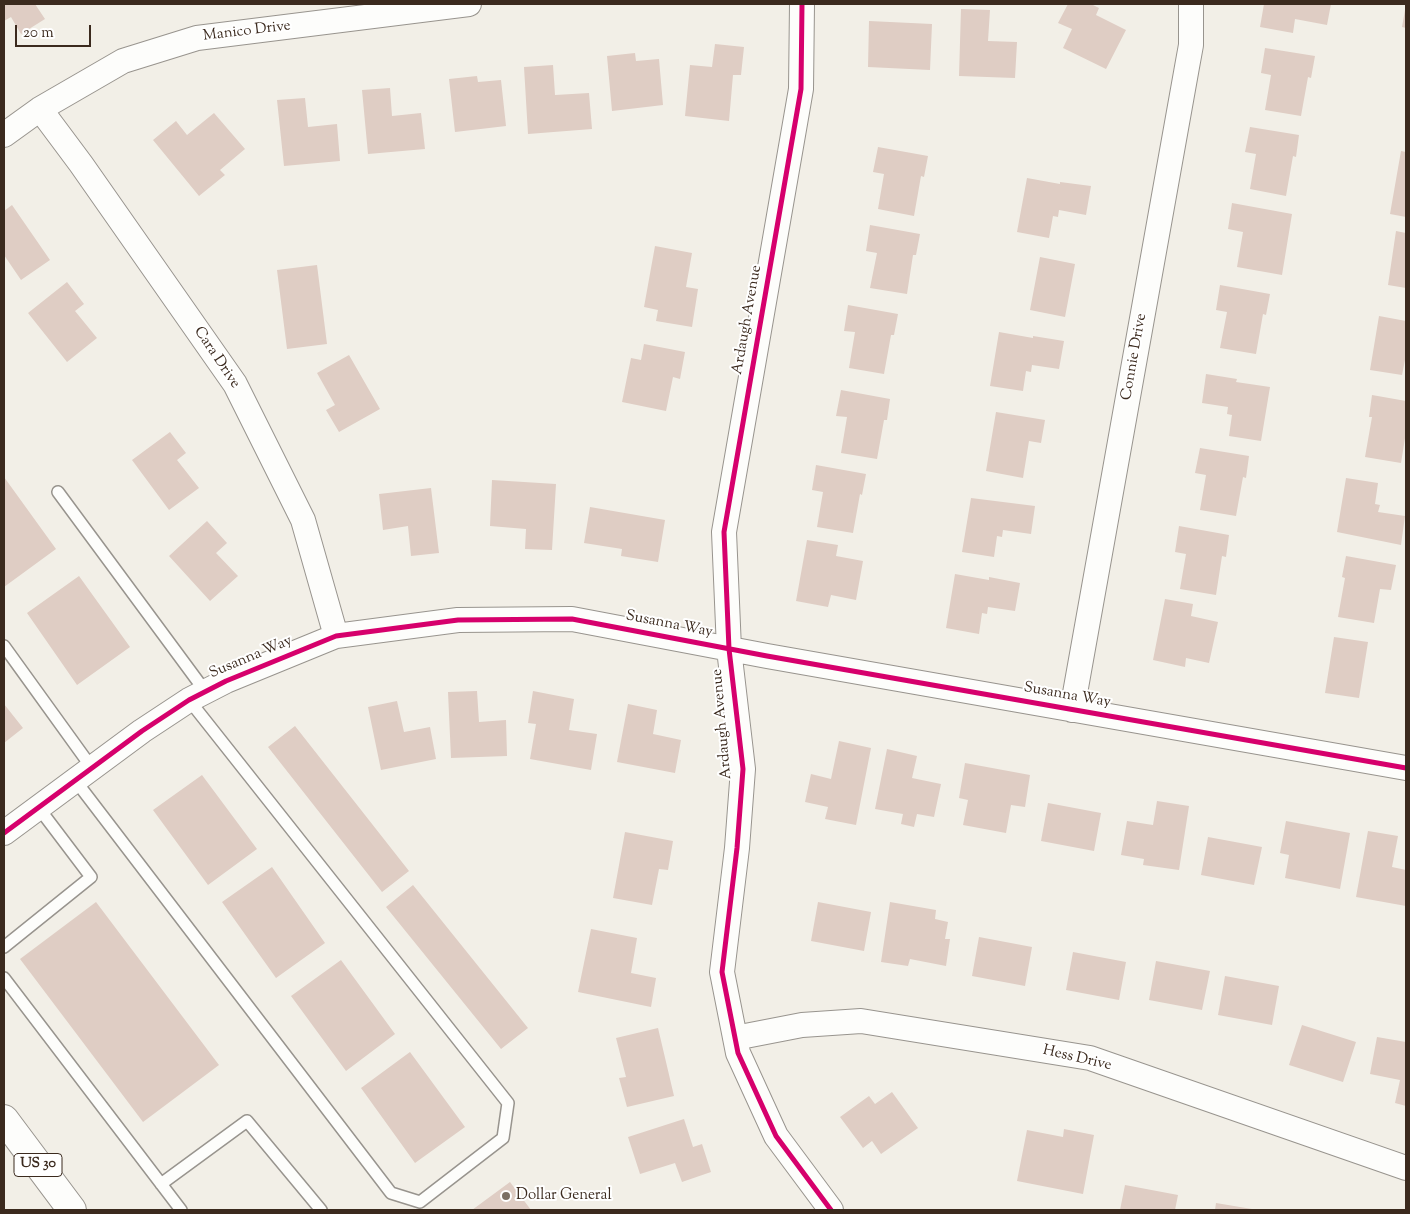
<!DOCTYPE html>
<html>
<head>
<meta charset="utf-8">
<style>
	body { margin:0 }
	#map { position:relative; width:1410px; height:1214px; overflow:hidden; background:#f2efe7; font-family:"Sorts Mill Goudy",serif }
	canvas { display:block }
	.frame { position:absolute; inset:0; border:5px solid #3b2a1e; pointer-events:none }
	.scale { position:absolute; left:15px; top:25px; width:76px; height:22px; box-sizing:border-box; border:2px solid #3b2a1e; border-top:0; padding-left:6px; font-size:15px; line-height:18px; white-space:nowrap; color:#3b2a1e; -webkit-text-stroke:4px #fff; paint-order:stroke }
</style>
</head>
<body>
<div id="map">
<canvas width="1410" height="1214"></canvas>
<div class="frame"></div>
<div class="scale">20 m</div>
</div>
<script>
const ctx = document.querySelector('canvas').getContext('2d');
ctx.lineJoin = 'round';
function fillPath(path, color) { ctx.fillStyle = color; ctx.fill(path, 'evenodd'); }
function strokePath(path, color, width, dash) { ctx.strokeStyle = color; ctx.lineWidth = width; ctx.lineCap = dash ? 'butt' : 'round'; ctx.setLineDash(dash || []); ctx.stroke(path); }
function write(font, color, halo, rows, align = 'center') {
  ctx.font = font + ' "Sorts Mill Goudy",serif'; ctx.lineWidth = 4; ctx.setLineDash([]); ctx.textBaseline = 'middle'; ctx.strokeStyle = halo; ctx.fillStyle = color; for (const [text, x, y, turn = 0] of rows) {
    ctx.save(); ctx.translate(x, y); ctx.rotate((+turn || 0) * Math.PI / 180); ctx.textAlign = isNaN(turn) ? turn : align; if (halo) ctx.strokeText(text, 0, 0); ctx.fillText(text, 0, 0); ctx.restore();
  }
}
const building = new Path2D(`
	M4,4H35L45,19L21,34L11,17L4,21Z
	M1068,4H1091L1099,8L1096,15L1126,30L1106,69L1063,48L1072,29L1058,23Z
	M1264,4H1331L1327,25L1295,19L1293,33L1260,27Z
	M961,9L990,10L988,41L1017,42L1015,78L959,76Z
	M1405,10H1406V28L1402,27Z
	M869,21L932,24L930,70L868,67Z
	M715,44L744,47L741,75H733L729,121L685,116L690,65L712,67Z
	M1265,48L1315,56L1311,78L1308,77L1301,116L1265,110L1271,75L1261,73Z
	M635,53L636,61L659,59L663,105L612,111L607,56Z
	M553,65L555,95L589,93L592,129L528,134L524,67Z
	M477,76L478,82L501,80L506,126L455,132L449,79Z
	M390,88L392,116L421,113L425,149L368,154L362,90Z
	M305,98L308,127L337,124L340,161L284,166L277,100Z
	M214,113L245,149L220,170L225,175L199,196L153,140L176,121L187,135Z
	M1250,127L1299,135L1296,157L1293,156L1286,196L1250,189L1256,154L1245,152Z
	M878,147L928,156L924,177L921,176L914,216L878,209L884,174L873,172Z
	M1401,151L1406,152V217L1390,214Z
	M1027,178L1060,184V182L1091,186L1086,215L1059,210L1058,217L1053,216L1049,238L1017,232Z
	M1232,203L1292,214L1282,275L1237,267L1243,232L1228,229Z
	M12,205L50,260L21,280L4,255V211Z
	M870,225L920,234L916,255H913L907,294L870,288L877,253L866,251Z
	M1396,231L1406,233V288L1388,285Z
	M655,246L692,253L686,287L698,289L692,327L656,321L658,310L644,307Z
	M1040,257L1075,264L1065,317L1030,310Z
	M317,265L327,344L287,349L277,270Z
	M67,282L84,304L75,311L97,338L67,362L28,313Z
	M1220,285L1270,294L1266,315L1263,314L1256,354L1220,348L1227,312L1216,310Z
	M848,305L898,314L894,335H891L884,374L849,368L855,332L844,331Z
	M1379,316L1406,321V355L1402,375L1370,370Z
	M999,332L1033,338V336L1064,341L1059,369L1032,365L1031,372L1026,371L1023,391L990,386Z
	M644,344L685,352L680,379L673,377L666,411L622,402L631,358L641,360Z
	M349,355L380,409L339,432L326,410L335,405L317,373Z
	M1206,374L1237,379L1236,382L1270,387L1261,441L1229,436L1232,415L1227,414L1228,407L1202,403Z
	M841,390L890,399L887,420H884L877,459L841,453L847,417L836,416Z
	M1372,395L1406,401V432L1401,463L1365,457L1372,417H1369Z
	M996,412L1045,420L1041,443L1029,441L1023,478L986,471Z
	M170,432L186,453L177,460L199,488L169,510L132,460Z
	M1200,448L1249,456L1246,478L1243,477L1236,516L1200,510L1206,475L1195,473Z
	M816,465L866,474L862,495L860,494L853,533L817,527L823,492L812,490Z
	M4,477L56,549L4,587Z
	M1346,478L1378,483L1375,504L1380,505L1378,512L1405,516L1401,545L1337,532Z
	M492,480L556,484L552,550L525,549L526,529L490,526Z
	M431,488L439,553L411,556L408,526L383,530L379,494Z
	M971,498L1035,506L1031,534L1003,530L1002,537L997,536L994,557L962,552Z
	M590,507L665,520L658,562L621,556L622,549L584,543Z
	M207,521L227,543L216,553L238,576L210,601L169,556Z
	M1179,526L1229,535L1226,557L1222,556L1216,595L1180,589L1186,554L1175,552Z
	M807,540L838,545L836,556L863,561L856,600L831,595L828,607L796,601Z
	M1346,556L1396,565L1391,590L1380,589L1374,623L1338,617L1345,578L1342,577Z
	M955,574L989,580V577L1020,583L1015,611L988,607L987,614L982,613L979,634L946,628Z
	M79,576L130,647L77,685L27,613Z
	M1165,599L1193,604L1191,616L1218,622L1209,663L1186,658L1185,667L1153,660Z
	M1334,637L1368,642L1359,698L1325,693Z
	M477,691L479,722L506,720L507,756L451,758L448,692Z
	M533,691L574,699L569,730L597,734L591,770L530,759L536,724L528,723Z
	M397,701L404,732L430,727L436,759L381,770L368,707Z
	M4,704L23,728L4,743Z
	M628,704L657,710L653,734L681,740L675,773L617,762Z
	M295,726L409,871L382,892L268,747Z
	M839,741L871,748L856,825L825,819L828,807L805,802L811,774L831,779Z
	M887,749L917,756L912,778L941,784L934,817L917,814L914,827L901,824L903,814L875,809Z
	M965,763L1030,775L1025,807L1011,805L1006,833L963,825L968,800L959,798Z
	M202,775L257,849L208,885L153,810Z
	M1157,801L1189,806L1179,870L1143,865L1144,859L1121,855L1127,821L1153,825Z
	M1048,803L1101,813L1094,851L1041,841Z
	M1286,821L1350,833L1340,889L1285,878L1289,855L1280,853Z
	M1368,831L1398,836L1392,867L1406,870V906L1356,897Z
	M625,832L673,841L668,870L659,869L652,905L613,898Z
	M1208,837L1262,847L1254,885L1201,875Z
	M272,867L325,943L276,978L222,902Z
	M413,885L528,1028L501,1049L386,907Z
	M96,902L219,1065L143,1122L20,959Z
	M818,902L871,912L864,951L811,941Z
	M890,902L936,910L935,919L948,922L945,939H950L946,966L910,959L908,966L881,962Z
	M591,929L637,938L631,973L656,978L651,1007L578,992Z
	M979,937L1032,947L1025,986L972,976Z
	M1073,952L1126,962L1119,1000L1066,990Z
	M341,960L395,1034L346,1071L291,996Z
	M1156,961L1210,971L1202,1010L1149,1000Z
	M1225,976L1279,986L1272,1025L1218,1015Z
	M1302,1025L1356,1042L1343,1082L1289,1065Z
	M658,1028L674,1096L627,1107L619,1078L626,1077L616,1038Z
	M1377,1037L1406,1042V1106L1395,1103L1400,1080L1370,1074Z
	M410,1052L465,1127L415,1163L361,1088Z
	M892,1092L918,1128L881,1154L872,1141L863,1148L840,1117L869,1096L875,1104Z
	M684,1119L693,1147L702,1144L711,1172L682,1182L675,1163L640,1174L628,1137Z
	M1064,1129L1094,1135L1083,1194L1017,1181L1027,1130L1063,1137Z
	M510,1182L531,1210H472Z
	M1125,1185L1178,1195L1175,1210H1120Z
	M1216,1203L1252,1209V1210H1215Z`);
const service = new Path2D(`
	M58,492L205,691
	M4,646L92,768
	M75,780L391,1193L420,1202L503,1138L508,1103L189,700
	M4,947L91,877L38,807
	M4,978L181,1210
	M161,1184L247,1121L321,1210`);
const minor = new Path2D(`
	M802,4L801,89L724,532L729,649L743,769L737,848L722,972L738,1053L776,1136L831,1210
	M40,109L81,164L235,384L303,520L336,636
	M4,135L40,109L123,61L197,38L469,4
	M1072,710L1187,67L1191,45V4
	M4,833L142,731L189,700L226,681L336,636L458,620L572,619L767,656L1406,768
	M735,1038L802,1025L861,1021L1090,1058L1406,1168`);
const primary = new Path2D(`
	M4,1119L72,1210`);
const cycleway = new Path2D(`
	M802,4L801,89L724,532L729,649L743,769L737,848L722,972L738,1053L776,1136L831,1210
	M4,833L142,731L189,700L226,681L336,636L458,620L572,619L767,656L1406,768`);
const markers = [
	[506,1196,5,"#7b6f64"]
];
const shields = [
	[38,1165,48]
];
const shieldNames = [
	["US 30",38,1165]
];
const streetNames = [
	["Manico Drive",247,32,-7],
	["Ardaugh Avenue",748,320,-80],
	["Connie Drive",1135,357,-80],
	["Cara Drive",216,358,56],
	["Susanna Way",669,625,11],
	["Susanna Way",251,658,-23],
	["Susanna Way",1067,696,10],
	["Ardaugh Avenue",723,724,-95],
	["Hess Drive",1077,1059,13]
];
const poiNames = [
	["Dollar General",516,1196]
];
fillPath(building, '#dfcdc4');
strokePath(service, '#98948e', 14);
strokePath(minor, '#98948e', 26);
strokePath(primary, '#98948e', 30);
strokePath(service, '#fdfdfb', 11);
strokePath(minor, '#fdfdfb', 24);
strokePath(primary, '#fdfdfb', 28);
strokePath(cycleway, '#d6006c', 5);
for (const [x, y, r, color] of markers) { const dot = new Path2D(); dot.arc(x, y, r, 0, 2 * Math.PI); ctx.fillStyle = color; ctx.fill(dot); strokePath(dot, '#fff', 2); }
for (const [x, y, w] of shields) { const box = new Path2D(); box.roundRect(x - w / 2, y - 11.5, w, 23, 4); ctx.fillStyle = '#fff'; ctx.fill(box); strokePath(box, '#3b2a1e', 1); }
write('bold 14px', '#3b2a1e', null, shieldNames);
write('15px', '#3b2a1e', '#fff', streetNames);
write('15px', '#3b2a1e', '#fff', poiNames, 'left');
</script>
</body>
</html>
